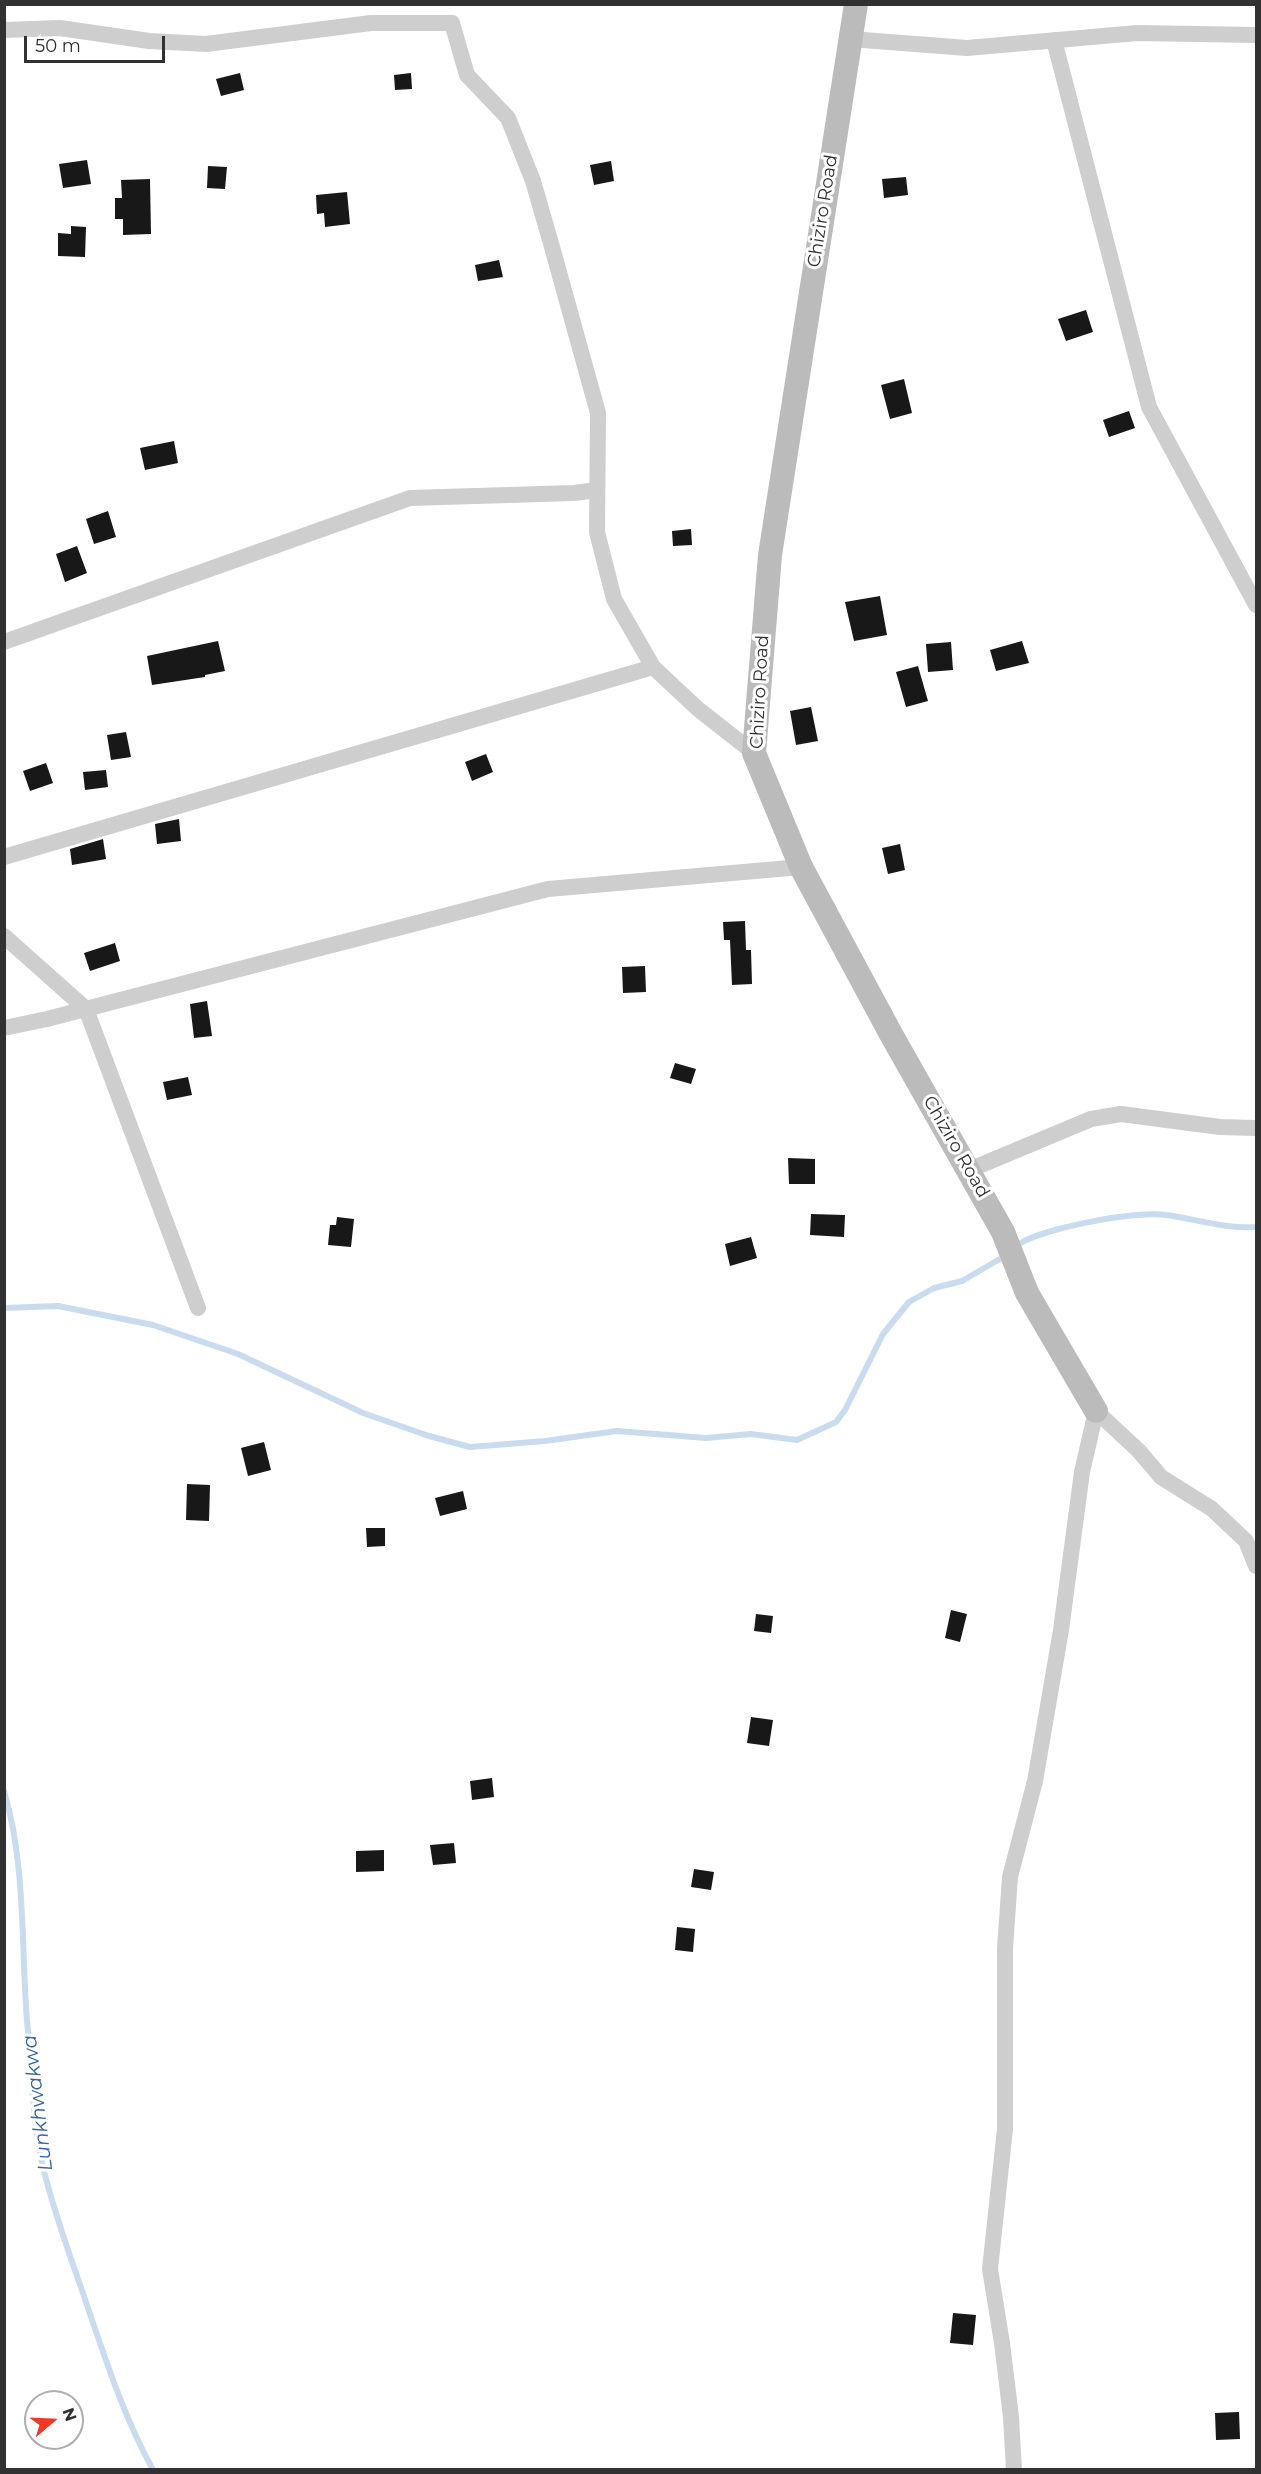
<!DOCTYPE html>
<html>
<head>
<meta charset="utf-8">
<style>
	body { margin:0 }
	#map { position:relative; width:1261px; height:2474px; overflow:hidden; background:#fff; font-family:Montserrat,sans-serif }
	canvas { display:block }
	.frame { position:absolute; inset:0; border:6px solid #313131; pointer-events:none }
	.north { position:absolute; left:24px; top:2390px; width:60px; height:60px; box-sizing:border-box; background:#fff; border:2px solid #adadad; border-radius:50%; rotate:71deg; font-size:16px; font-weight:700; line-height:24px; text-align:center; color:#313131 }
	.north::after { content:''; display:block; margin:auto; width:21px; height:27px; background:#f23928; clip-path:polygon(50% 0,100% 100%,50% 72%,0 100%) }
	.scale { position:absolute; left:24px; top:36px; width:141px; height:27px; box-sizing:border-box; border:3px solid #313131; border-top:0; padding-left:8px; font-size:18px; line-height:21px; white-space:nowrap; color:#313131; -webkit-text-stroke:4px #fff; paint-order:stroke }
</style>
</head>
<body>
<div id="map">
<canvas width="1261" height="2474"></canvas>
<div class="frame"></div>
<div class="north">N</div>
<div class="scale">50 m</div>
</div>
<script>
const ctx = document.querySelector('canvas').getContext('2d');
ctx.lineJoin = 'round';
function strokePath(path, color, width, dash) { ctx.strokeStyle = color; ctx.lineWidth = width; ctx.lineCap = dash ? 'butt' : 'round'; ctx.setLineDash(dash || []); ctx.stroke(path); }
function fillPath(path, color) { ctx.fillStyle = color; ctx.fill(path, 'evenodd'); }
function write(font, color, halo, rows, align = 'center') {
  ctx.font = font + ' Montserrat,sans-serif'; ctx.lineWidth = 6; ctx.setLineDash([]); ctx.textBaseline = 'middle'; ctx.strokeStyle = halo; ctx.fillStyle = color; for (const [text, x, y, turn = 0] of rows) {
    ctx.save(); ctx.translate(x, y); ctx.rotate((+turn || 0) * Math.PI / 180); ctx.textAlign = isNaN(turn) ? turn : align; if (halo) ctx.strokeText(text, 0, 0); ctx.fillText(text, 0, 0); ctx.restore();
  }
}
const stream = new Path2D(`
	M1015,1247C1035,1229 1138,1210 1166,1215C1196,1219 1225,1229 1256,1227
	M4,1308L58,1306L153,1325L238,1354L363,1413L429,1436L470,1447L545,1441L617,1431L706,1438L751,1434L797,1440L836,1422L845,1410L883,1334L909,1302L934,1288L962,1281L1005,1256
	M4,1791C26,1864 21,1946 27,2021C32,2070 32,2123 44,2171C55,2216 72,2261 87,2305C106,2361 124,2417 153,2470`);
const building = new Path2D(`
	M240,73L244,90L221,96L216,79Z
	M411,73L412,89L395,90L394,75Z
	M87,160L91,184L63,188L59,164Z
	M611,161L614,181L594,185L590,165Z
	M208,166L227,167L225,189L207,188Z
	M906,177L908,195L884,198L882,179Z
	M150,179L151,234L123,235V219H115V198H122L121,180Z
	M347,192L350,224L325,227L324,213L317,214L316,195Z
	M71,226L86,227L85,257L58,256V233L71,234Z
	M499,260L503,277L478,281L475,265Z
	M1086,310L1093,332L1066,341L1058,319Z
	M904,379L912,413L890,419L881,385Z
	M1129,411L1135,428L1109,437L1103,420Z
	M174,441L178,463L145,470L140,448Z
	M108,511L116,537L94,544L86,519Z
	M691,529L692,545L673,546L672,531Z
	M77,546L87,573L65,582L56,554Z
	M880,596L887,635L854,641L845,602Z
	M218,641L225,671L205,675V677L152,685L147,656Z
	M1022,641L1029,663L996,671L990,650Z
	M951,642L953,670L928,672L926,644Z
	M918,666L928,701L906,707L896,672Z
	M811,707L818,741L796,745L790,711Z
	M126,732L131,757L111,760L107,735Z
	M486,754L493,772L472,781L465,762Z
	M46,763L53,783L30,791L23,771Z
	M106,770L108,787L85,790L83,772Z
	M179,819L181,841L157,844L155,824Z
	M103,839L106,859L72,865L70,849Z
	M900,844L905,870L888,874L882,848Z
	M745,921L746,950H751L752,984L732,985L730,940H724L723,922Z
	M115,943L120,961L90,971L84,953Z
	M645,966L646,992L623,993L622,967Z
	M207,1001L212,1036L194,1038L190,1004Z
	M675,1063L696,1069L691,1084L670,1078Z
	M188,1077L192,1095L167,1100L163,1082Z
	M788,1158L815,1159V1184H789Z
	M811,1214L845,1215L844,1237L810,1235Z
	M337,1217L354,1219L351,1247L328,1245L330,1225H336Z
	M751,1237L757,1258L730,1266L725,1244Z
	M264,1442L271,1470L248,1476L241,1448Z
	M187,1484L210,1485L209,1521L186,1520Z
	M463,1491L467,1509L440,1516L435,1498Z
	M366,1528H385V1546L367,1547Z
	M951,1610L967,1614L960,1642L945,1638Z
	M756,1614L773,1616L771,1633L754,1631Z
	M751,1717L773,1720L769,1746L747,1743Z
	M492,1778L494,1797L472,1800L470,1781Z
	M454,1843L456,1863L433,1865L430,1845Z
	M384,1850V1871L356,1872V1851Z
	M694,1869L714,1872L711,1890L691,1887Z
	M677,1927L695,1929L693,1952L675,1950Z
	M953,2313L976,2315L973,2345L950,2343Z
	M1239,2412L1240,2439L1216,2440L1215,2413Z`);
const street = new Path2D(`
	M4,30L60,28L149,41L206,44L371,23H452L467,75L508,118L533,181L552,247L598,413L597,532L614,599L653,667L698,709L754,753
	M850,39L967,48L1137,33L1256,35
	M1054,40L1149,407L1256,605
	M4,642L410,498L574,493L597,490
	M4,857L653,667
	M4,936L86,1009L198,1308
	M4,1028L47,1019L548,889L801,867
	M969,1170L1091,1119L1121,1114L1220,1127L1256,1128
	M1014,2470L1011,2417L1002,2343L990,2269L1005,2129V1948L1010,1877L1035,1781L1061,1630L1082,1472L1096,1411L1139,1451L1161,1477L1212,1509L1246,1541L1256,1566`);
const secondary = new Path2D(`
	M856,4L770,555L754,753L801,867L892,1036L1003,1232L1027,1293L1096,1411`);
const streetNames = [
	["Chiziro Road",823,211,-81],
	["Chiziro Road",760,692,-87],
	["Chiziro Road",956,1147,60]
];
const waterNames = [
	["Lunkhwakwa",38,2103,-97]
];
strokePath(stream, '#c9dbef', 6);
fillPath(building, '#181818');
strokePath(street, '#cecece', 16);
strokePath(secondary, '#bbb', 24);
write('18px', '#313131', '#fff', streetNames);
write('italic 20px', '#37649a', '#fff', waterNames);
</script>
</body>
</html>
